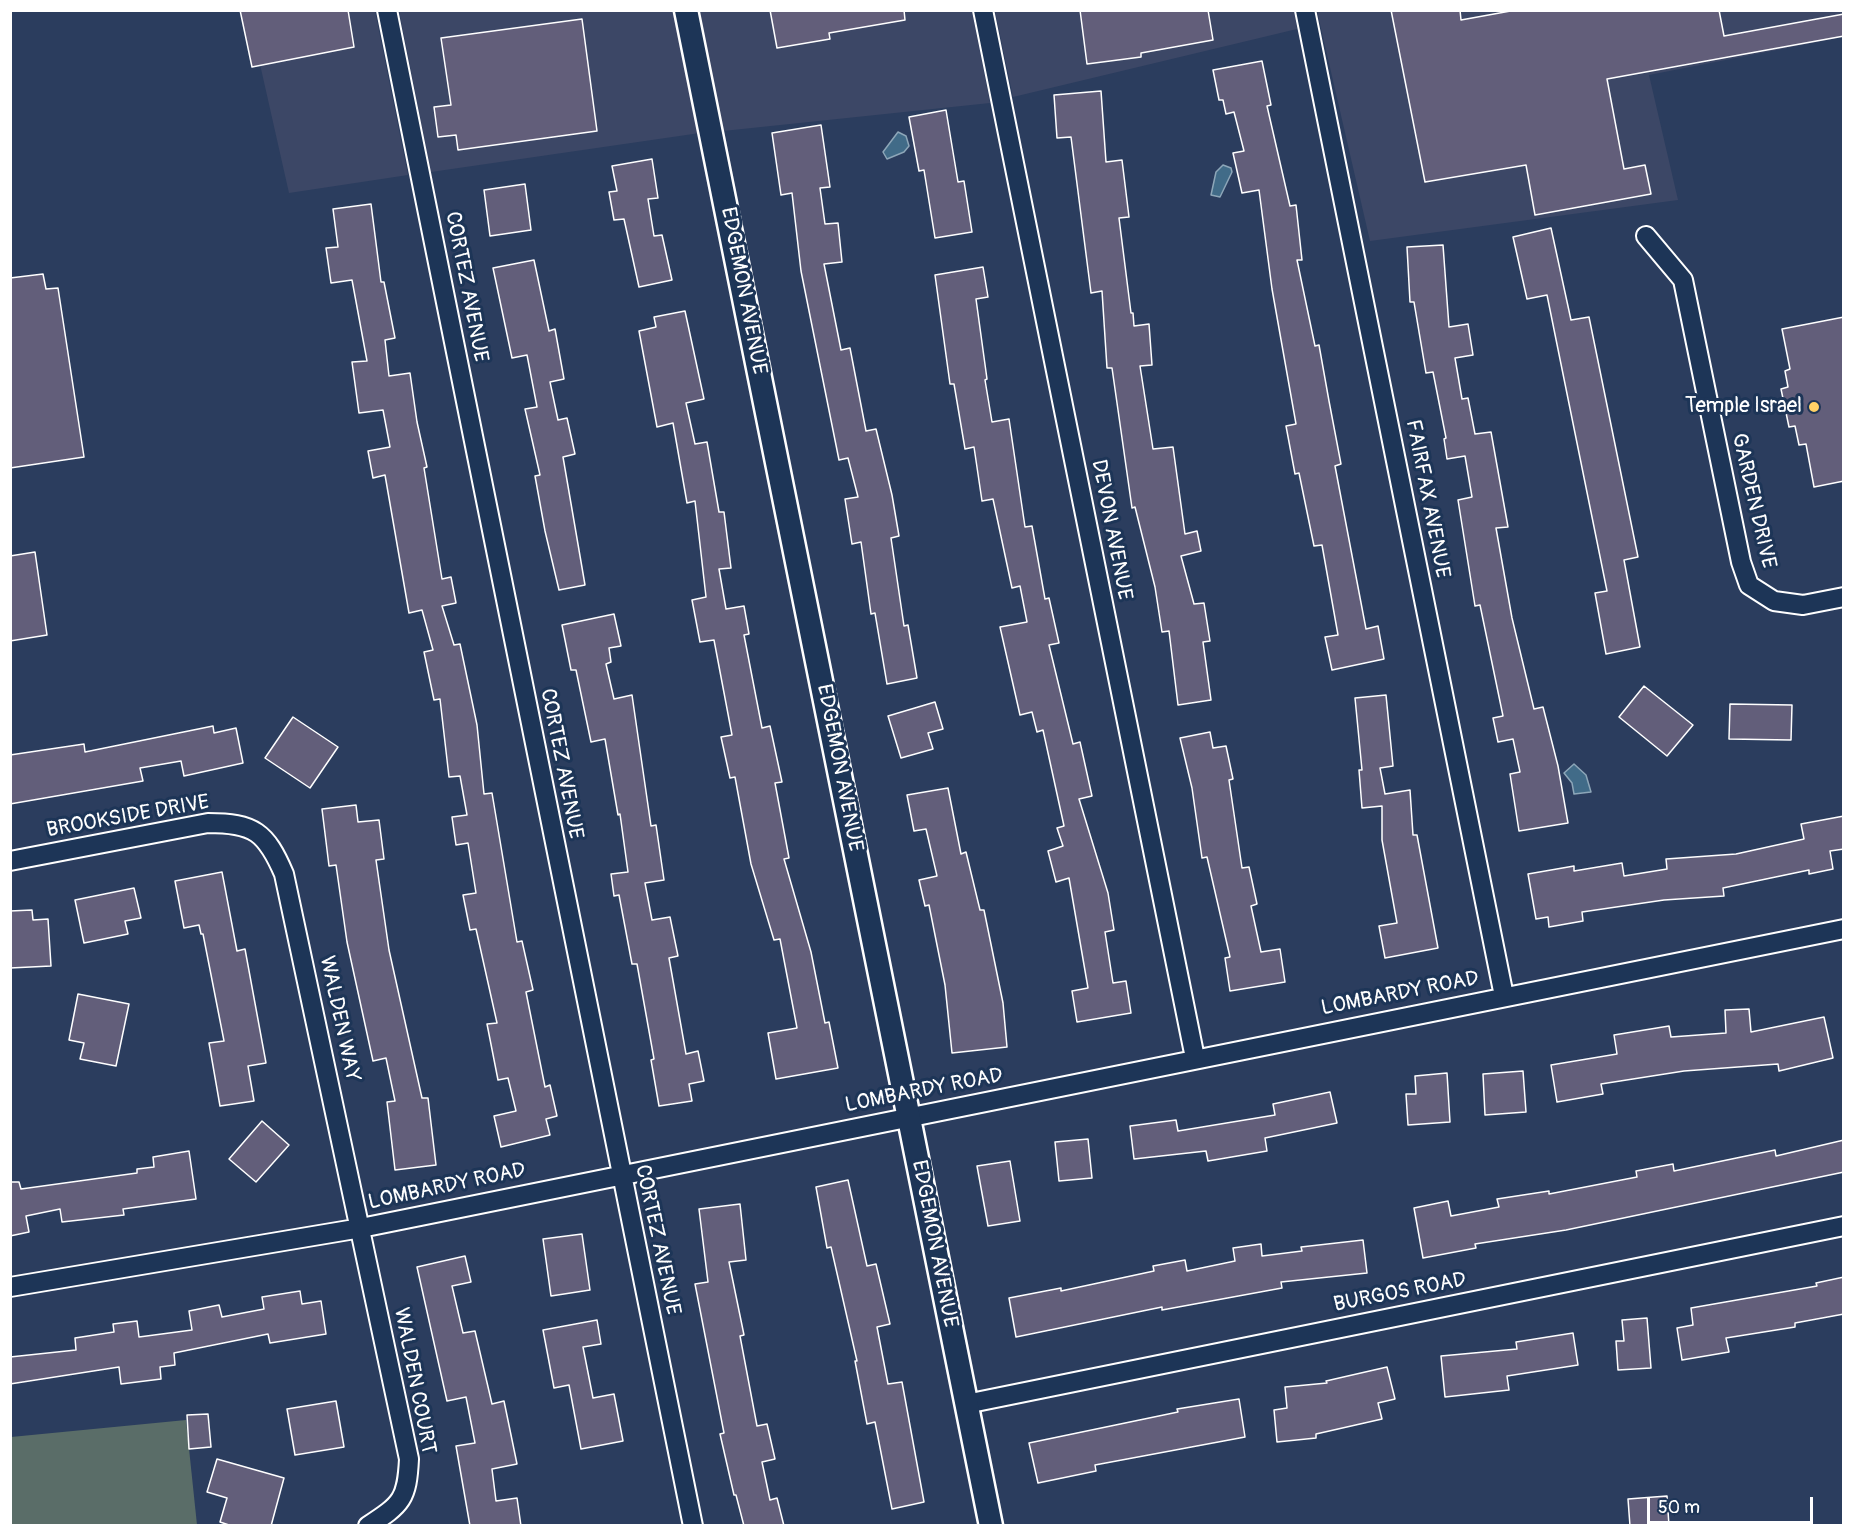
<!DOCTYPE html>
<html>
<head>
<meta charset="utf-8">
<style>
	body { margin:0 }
	#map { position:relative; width:1854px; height:1536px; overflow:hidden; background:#2b3d5e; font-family:Pangolin,sans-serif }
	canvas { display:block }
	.frame { position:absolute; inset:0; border:12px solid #fff; pointer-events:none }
	.scale { position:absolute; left:1647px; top:1497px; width:166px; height:27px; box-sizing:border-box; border:3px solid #fff; border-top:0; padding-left:8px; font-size:18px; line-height:21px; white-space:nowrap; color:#fff; -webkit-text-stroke:4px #1d3557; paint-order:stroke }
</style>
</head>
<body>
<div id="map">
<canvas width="1854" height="1536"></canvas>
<div class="frame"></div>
<div class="scale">50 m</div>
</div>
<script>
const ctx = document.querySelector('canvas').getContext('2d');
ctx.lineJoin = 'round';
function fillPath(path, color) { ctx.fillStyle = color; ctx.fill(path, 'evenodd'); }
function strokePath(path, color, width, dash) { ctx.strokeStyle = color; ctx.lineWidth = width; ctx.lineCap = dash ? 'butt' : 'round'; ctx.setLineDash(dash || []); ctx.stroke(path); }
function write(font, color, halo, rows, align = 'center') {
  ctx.font = font + ' Pangolin,sans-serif'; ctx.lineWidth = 6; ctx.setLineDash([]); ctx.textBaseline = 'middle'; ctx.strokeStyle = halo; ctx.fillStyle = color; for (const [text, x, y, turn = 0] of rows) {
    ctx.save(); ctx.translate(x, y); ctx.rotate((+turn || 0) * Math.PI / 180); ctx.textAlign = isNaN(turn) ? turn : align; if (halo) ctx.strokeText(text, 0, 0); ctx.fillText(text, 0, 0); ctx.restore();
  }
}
const built = new Path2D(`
	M248,11H375L408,175L289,193Z
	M399,11H675L700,133L431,172Z
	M698,11H972L990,103L723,131Z
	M995,11H1294L1297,29L1013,97Z
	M1317,11H1843V37L1649,75L1678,200L1370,241Z`);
const green = new Path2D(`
	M186,1420L197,1525H11V1437Z`);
const water = new Path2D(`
	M898,132L906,136L909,146L904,152L887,159L883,152Z
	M1223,165L1231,168L1232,172L1220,197L1211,195L1216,172Z
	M1574,764L1586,775L1591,792L1574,794L1572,783L1564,773Z`);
const building = new Path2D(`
	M240,10H348L354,47L252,67Z
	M770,10H904L905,20L829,33L830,39L777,48Z
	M1080,10H1208L1213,40L1141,53V57L1087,64Z
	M1391,10H1460L1461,20L1516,10H1719L1724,36L1844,14V36L1607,79L1624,169L1645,165L1651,194L1535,215L1526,165L1425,182Z
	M582,19L597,131L458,150L456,135L438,137L434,107L451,105L441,38Z
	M1262,61L1271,105L1267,106L1290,206L1296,205L1302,260H1297L1315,346L1319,345L1329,401L1341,464L1335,466L1366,629L1378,626L1384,659L1332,670L1325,637L1338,635L1322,545L1314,546L1299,473L1295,474L1286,426L1296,424L1272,289L1259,190L1242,193L1233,153L1244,151L1234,112L1226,114L1223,100H1219L1213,70Z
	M1101,91L1106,162L1122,160L1129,217L1119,218L1131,313H1133L1134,326L1149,324L1152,365L1140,366L1153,449L1173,447L1185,534L1197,531L1201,551L1181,556L1194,604L1204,603L1210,641L1203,642L1211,700L1178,705L1169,631L1162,632L1155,587L1135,507L1132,508L1112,368H1107L1102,291L1091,293L1071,137L1057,138L1054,95Z
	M946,110L958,182L964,181L972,232L935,238L924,170L919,171L909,117Z
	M821,125L830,187L820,188L825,224L838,223L842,262L824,264L841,350L850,348L866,431L876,429L892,495L899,536L891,538L904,626L908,625L917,678L887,684L875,613L871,614L861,542L852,544L845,499L858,497L848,458L839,460L801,271L792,193L781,195L772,133Z
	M652,159L658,198L648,199L654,236L662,235L672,280L639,287L624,219L614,220L609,192L617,191L612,166Z
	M525,184L531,230L490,236L484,190Z
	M371,204L381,282H384L395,338L385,340L389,376L410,373L417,422L427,467L424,468L442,579L451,577L456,603L442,606L454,645L460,644L477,725L484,794L492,793L517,942L522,941L533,990L526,992L545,1087L550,1085L557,1116L546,1119L550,1135L501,1147L494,1116L516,1111L508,1078L498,1080L487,1024L497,1023L476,929L470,930L463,895L476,893L468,843L456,845L452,817L467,815L460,776L449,777L440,699L434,700L424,652L433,650L422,610L409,613L385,475L373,478L368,451L390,447L383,410L359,413L352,362L367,361L352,280L331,283L326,248L338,247L333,209Z
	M1551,228L1571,320L1589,317L1638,557L1624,560L1640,647L1606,654L1595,593L1607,591L1547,295L1527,299L1513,237Z
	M1443,245L1449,327L1468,324L1473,355L1455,358L1462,399L1468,398L1475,434L1491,432L1508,527L1496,528L1512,618L1534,709L1543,707L1558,766L1568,823L1519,831L1510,774L1520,772L1513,739L1498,742L1493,718L1503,716L1480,605L1475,606L1458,500L1472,497L1465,456L1447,459L1444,439L1446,438L1433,372L1426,373L1414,302H1410L1407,247Z
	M534,260L549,331L555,329L564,379L550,382L558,420L567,418L575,454L563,457L585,585L559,590L545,531L535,476L540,475L525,409L537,407L527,355L512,358L493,268Z
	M983,267L988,297L976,299L987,379L985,380L992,422L1009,419L1025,527L1032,526L1045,599L1049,598L1059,643L1049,645L1073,744L1080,742L1092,796L1079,799L1108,893L1114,930L1105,932L1113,983L1126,981L1131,1013L1077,1022L1072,991L1088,988L1069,878L1056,882L1048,851L1063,846L1057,828L1064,826L1043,730L1037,732L1032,712L1020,715L1000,627L1027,622L1020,586L1012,588L993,499L982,501L974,447L965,449L954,384H950L935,275Z
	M43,274L46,289L58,288L84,457L10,468V278Z
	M685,311L704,399L686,403L695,444L707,442L719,512H724L731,568L719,569L726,609L744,606L749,634L744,635L762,728L770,726L782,782L775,783L789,858L784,859L811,952L825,1023L829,1022L838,1068L776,1079L768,1033L797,1028L780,939L774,940L751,864L735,777L730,778L721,737L732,735L714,640L700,642L692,600L706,597L695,501L687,503L673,423L657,427L639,331L656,327L654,317Z
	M1844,317V481L1814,487L1806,444L1799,445L1795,426L1789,427L1781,389L1788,387L1785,371L1790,369L1782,329Z
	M35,552L47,635L10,641V556Z
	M614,614L621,646L609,648L611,662L606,664L614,699L632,695L651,826L656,825L664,880L645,883L652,920L670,917L678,956L669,958L686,1054L698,1051L704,1081L689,1084L692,1101L659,1106L651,1060L654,1059L637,964H632L619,895L614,896L611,874L628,872L620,814L618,815L605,739L591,742L576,670H571L562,625Z
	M1644,686L1693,725L1667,756L1619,717Z
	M1386,695L1393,766L1380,768L1385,794L1410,790L1413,835H1417L1438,948L1385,958L1379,926L1397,923L1382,840V806L1362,808L1359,770H1362L1355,698Z
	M935,702L943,729L928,733L933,749L901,758L888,716Z
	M1730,704L1792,705L1791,740L1729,739Z
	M293,717L338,747L310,788L265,758Z
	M213,726L214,733L236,728L243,763L184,776L181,761L140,768L143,781L10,804V755L84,744L85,752Z
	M1210,732L1213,748L1226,746L1233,779L1229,780L1242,868L1249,867L1257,904L1251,906L1261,952L1280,949L1285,982L1230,991L1225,958L1230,957L1207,857L1202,858L1192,788L1180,738Z
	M948,788L961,854L966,852L980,910H984L1003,1003L1007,1047L952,1053L945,985L929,905L925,906L919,880L937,876L926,829L914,831L907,795Z
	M356,805L358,822L379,820L384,859L376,860L389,950L422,1098H428L436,1165L395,1170L387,1102L395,1101L386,1058L373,1061L347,942L336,865L329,866L322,809Z
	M1844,816V849L1830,851L1833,869L1809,874V870L1723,888L1724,896L1664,900L1582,912L1583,921L1549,927L1548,917L1536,919L1528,874L1574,866V871L1622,863L1624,876L1667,869L1666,859L1736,854L1804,839L1801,824Z
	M222,872L237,951L245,949L266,1063L248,1066L254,1101L220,1106L209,1043L224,1041L203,934H201L199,925L184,928L175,881Z
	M134,888L141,918L125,921L128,934L84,943L75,900Z
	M32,910L33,920L48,919L51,966L10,968V911Z
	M78,994L129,1004L116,1066L80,1059L84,1043L69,1040Z
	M1749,1009L1751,1032L1824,1017L1833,1058L1779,1071L1778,1064L1684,1071L1601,1084L1603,1094L1557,1102L1551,1065L1617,1054L1614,1035L1669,1026L1671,1037L1726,1033L1725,1010Z
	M1523,1071L1526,1112L1485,1115L1483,1074Z
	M1447,1073L1450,1122L1408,1125L1406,1094H1416L1415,1076Z
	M1330,1092L1337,1123L1265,1138L1267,1151L1208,1161L1206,1151L1134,1159L1130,1126L1176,1120L1178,1131L1275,1115L1273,1104Z
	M262,1121L289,1145L256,1182L229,1159Z
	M1088,1139L1092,1178L1059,1181L1055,1142Z
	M1844,1140V1172L1566,1230L1475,1244L1476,1248L1423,1258L1414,1208L1448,1201L1451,1216L1499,1207L1497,1199L1549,1191V1194L1637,1177L1636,1171L1673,1164L1674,1171L1775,1150L1776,1156Z
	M189,1151L196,1199L123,1209L124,1215L62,1222L60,1209L26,1216L29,1232L10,1236V1182H19L21,1189L137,1173V1169L154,1167L153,1157Z
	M1010,1161L1020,1221L988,1226L977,1166Z
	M848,1180L867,1266L876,1264L890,1324L877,1327L888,1384L902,1382L924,1502L892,1509L875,1422L867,1424L855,1361H857L831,1247L827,1248L816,1187Z
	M740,1204L746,1260L729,1262L744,1335L740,1336L757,1426L767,1424L775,1459L762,1462L770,1500L777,1498L784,1526H744L736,1495H734L720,1434L724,1433L695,1284L708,1282L699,1209Z
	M582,1234L590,1290L551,1296L543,1239Z
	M1363,1240L1367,1273L1281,1282L1282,1288L1162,1310V1307L1016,1337L1009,1298L1061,1288V1291L1154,1271L1153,1266L1185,1260L1187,1271L1235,1261L1233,1248L1261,1244L1262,1256L1302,1251L1301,1247Z
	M465,1256L471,1282L452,1286L463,1333L475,1331L492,1404L504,1401L517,1464L492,1469L496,1501L517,1498L521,1526H470L456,1446L475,1443L466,1397L447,1401L417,1267Z
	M1844,1277V1314L1795,1323V1327L1726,1338L1729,1352L1682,1360L1677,1328L1693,1325L1691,1308L1817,1286L1816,1283Z
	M300,1291L302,1304L321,1301L326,1334L270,1343L268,1334L174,1353L175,1365L160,1367L161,1379L121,1384L119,1367L10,1384V1357L76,1350L75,1338L114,1332L113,1324L137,1321L139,1337L192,1330L189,1311L219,1305L222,1317L264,1309L262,1297Z
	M1647,1318L1651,1368L1618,1370L1616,1341H1624L1622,1320Z
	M597,1320L601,1344L583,1347L593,1398L614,1394L623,1441L581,1449L569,1385L554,1388L543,1330Z
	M1573,1333L1578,1365L1507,1376L1509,1390L1445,1397L1441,1356L1517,1349L1516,1342Z
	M1387,1367L1395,1399L1378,1403L1382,1419L1316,1434V1438L1277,1442L1274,1410L1287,1408L1285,1387L1327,1383L1326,1381Z
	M1239,1399L1245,1437L1095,1465L1096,1471L1038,1483L1029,1443L1178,1412L1177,1409Z
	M336,1401L344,1447L295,1455L287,1409Z
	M208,1414L211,1447L189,1449L187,1415Z
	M217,1459L284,1478L271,1526H232L220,1522L227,1498L207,1492Z
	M1667,1496L1669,1526H1630L1628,1499Z`);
const minor = new Path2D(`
	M387,10L693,1526
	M983,10L1195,1058
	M1305,10L1504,996
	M1646,236L1683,280L1741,562L1749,585L1774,601L1803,605L1844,597
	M10,861L208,823C254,823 266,832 284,874L409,1459C407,1499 402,1504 368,1526
	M10,1287L361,1228L1844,929
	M966,1404L1844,1226`);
const tertiary = new Path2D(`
	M686,10L991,1526`);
const markers = [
	[1814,407,6,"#ffd166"]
];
const streetNames = [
	["CORTEZ AVENUE",466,287,79],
	["EDGEMON AVENUE",743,291,79],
	["FAIRFAX AVENUE",1427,499,79],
	["GARDEN DRIVE",1753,501,77],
	["DEVON AVENUE",1111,530,79],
	["CORTEZ AVENUE",561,764,79],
	["EDGEMON AVENUE",839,768,79],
	["BROOKSIDE DRIVE",128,817,-10],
	["LOMBARDY ROAD",1400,994,-11],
	["WALDEN WAY",339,1019,78],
	["LOMBARDY ROAD",924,1091,-11],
	["LOMBARDY ROAD",447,1187,-12],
	["CORTEZ AVENUE",657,1240,78],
	["EDGEMON AVENUE",934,1244,79],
	["BURGOS ROAD",1400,1293,-11],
	["WALDEN COURT",414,1381,79]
];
const poiNames = [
	["Temple Israel",1802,407]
];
fillPath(built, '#3c4766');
fillPath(green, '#5a6d68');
fillPath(water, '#416b88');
strokePath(water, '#8da6b8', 1.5);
fillPath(building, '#625e7a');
strokePath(building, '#fff', 1.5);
strokePath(minor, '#fff', 22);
strokePath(tertiary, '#fff', 27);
strokePath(minor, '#1d3557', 18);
strokePath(tertiary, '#1d3557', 22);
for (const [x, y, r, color] of markers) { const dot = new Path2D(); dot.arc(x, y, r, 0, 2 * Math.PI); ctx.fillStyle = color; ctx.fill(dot); strokePath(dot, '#1d3557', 2); }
write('21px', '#fff', '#1d3557', streetNames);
write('21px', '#fff', '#1d3557', poiNames, 'right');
</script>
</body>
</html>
